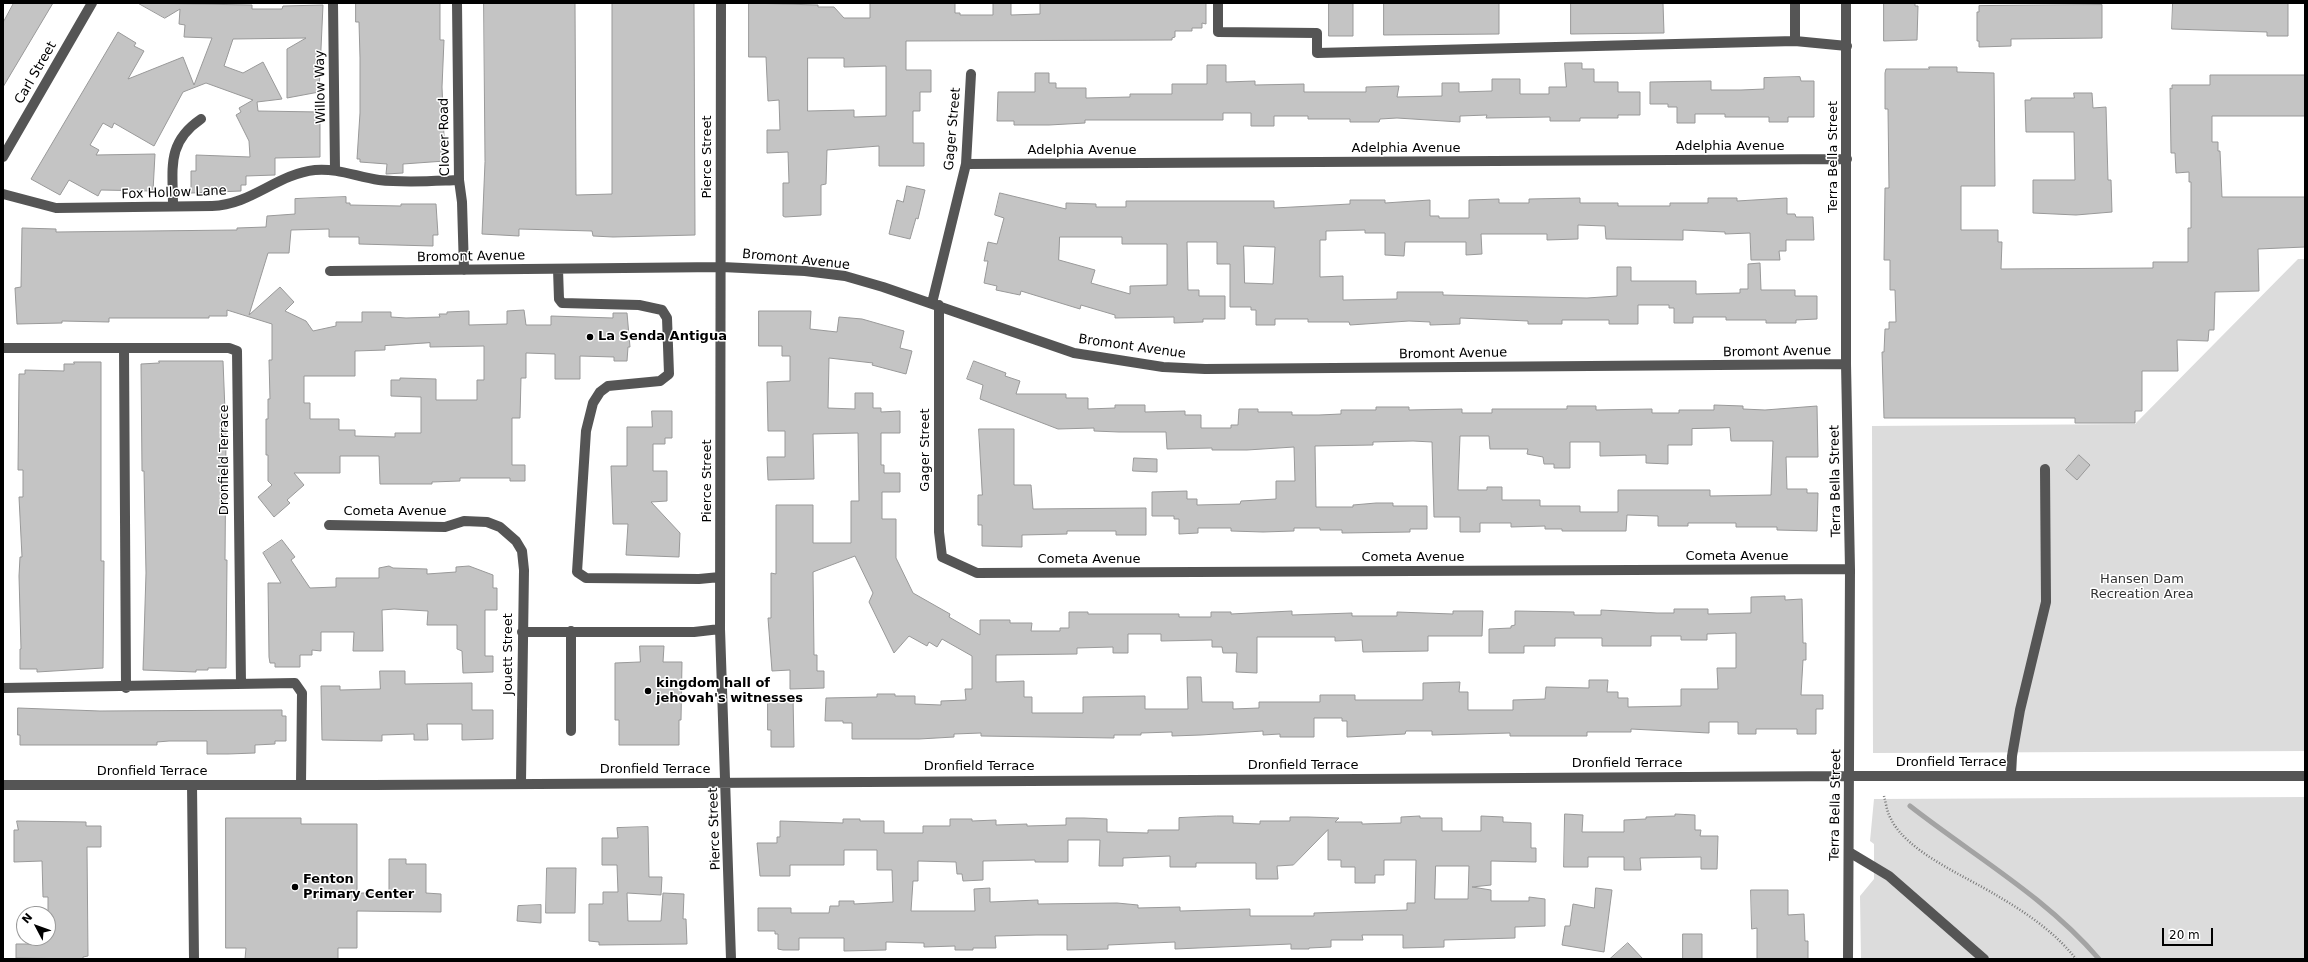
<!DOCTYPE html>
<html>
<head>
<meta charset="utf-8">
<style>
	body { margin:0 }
	#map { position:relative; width:2308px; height:962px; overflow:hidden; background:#fff; font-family:"DejaVu Sans",sans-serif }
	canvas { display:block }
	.frame { position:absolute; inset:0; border:4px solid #000; pointer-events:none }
	.north { position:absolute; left:16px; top:906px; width:40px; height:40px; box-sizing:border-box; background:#fff; border:1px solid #999; border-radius:50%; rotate:311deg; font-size:11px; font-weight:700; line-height:16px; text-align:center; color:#000 }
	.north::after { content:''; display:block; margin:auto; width:14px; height:18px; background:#000; clip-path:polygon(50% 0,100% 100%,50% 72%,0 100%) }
	.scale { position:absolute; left:2162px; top:928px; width:51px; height:18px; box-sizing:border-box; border:2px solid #000; border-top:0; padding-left:5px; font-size:12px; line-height:14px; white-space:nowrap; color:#000; -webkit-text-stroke:3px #fff; paint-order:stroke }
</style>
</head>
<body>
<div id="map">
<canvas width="2308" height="962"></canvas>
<div class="frame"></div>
<div class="north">N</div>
<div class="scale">20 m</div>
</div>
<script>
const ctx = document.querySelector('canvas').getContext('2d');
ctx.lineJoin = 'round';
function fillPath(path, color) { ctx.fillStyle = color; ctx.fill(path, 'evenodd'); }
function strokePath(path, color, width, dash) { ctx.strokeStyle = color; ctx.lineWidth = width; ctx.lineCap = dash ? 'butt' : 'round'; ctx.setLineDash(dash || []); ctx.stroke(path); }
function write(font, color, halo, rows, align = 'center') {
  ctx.font = font + ' "DejaVu Sans",sans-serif'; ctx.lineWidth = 3; ctx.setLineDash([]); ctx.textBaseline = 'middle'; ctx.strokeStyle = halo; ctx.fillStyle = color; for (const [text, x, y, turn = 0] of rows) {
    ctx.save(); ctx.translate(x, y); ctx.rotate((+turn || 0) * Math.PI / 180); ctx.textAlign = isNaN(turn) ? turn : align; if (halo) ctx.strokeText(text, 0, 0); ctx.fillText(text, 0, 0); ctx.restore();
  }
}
const green = new Path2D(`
	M2298,259H2305V751L1873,753L1872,426L2135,424Z
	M2305,797V959H1861L1860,896L1874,879V844L1870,841L1874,799Z`);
const stream = new Path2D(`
	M1910,806C1974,856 2046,897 2099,959`);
const building = new Path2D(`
	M14,3H53L3,87V23Z
	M138,3L252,5V9H282L283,6L323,5L319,92L287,98V49L306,38L233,39L224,66L243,73L263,62L282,99L257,102L258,111L320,112V157L275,158V175L246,176V185H241V191L191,193V171H196V155L250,157L249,141L236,115L241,112L239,108L253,100L206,83L183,92L154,146L114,123L112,128L103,123L90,145L99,150L96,155L155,154L153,191L101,190L98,196L69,180L60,195L31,179L118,32L136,43L134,46L144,51L128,79L183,57L194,85L212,38L184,37L185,25L179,24L180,9L165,18Z
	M356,3H440V40H444L442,87L445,161L403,164V173L386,174L387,164L360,162V159H357L360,113V58L359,22H356Z
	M484,3H575L576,195L612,194V3H694L695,235L613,237L593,236L592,231L519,229V236L482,234L485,162Z
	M749,3L818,5V7H834L844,18H870V3H955V13H960V15H993V3H1011V15L1040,14V3H1206V24L1202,23V28H1192V31H1175V37L1172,38V40L906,41V70H931V92H920V111H913V143H924V166H879V146L827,150L826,184L821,185V215L785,217L783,216V183H789L788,152L767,153V130H780L779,100L768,101L766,57H749ZM808,58H844V67L886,66V116L854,117V110L808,111Z
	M1329,3H1353V36H1329Z
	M1384,3H1499V34L1384,35Z
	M1571,3H1663L1664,33L1571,34Z
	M1884,3H1915V6H1918L1917,40L1884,41Z
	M2173,3H2288V36H2267V32L2172,29Z
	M2102,5V38L2011,39V46L1979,47V41H1977V12H1979V6Z
	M1565,63H1582V69H1594V82H1618V92H1640V115H1618V118H1580V121H1550V117L1486,118L1487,115L1460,116V122L1397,118L1380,119L1379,122H1350V119H1308V116H1274V126H1251V113H1223V120H1085V123L1049,125H1014V121H997L998,92H1035V73H1049V83H1056V88H1086V98L1130,97V94H1172V84H1207V65H1226V82L1255,81V85L1304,84V92H1366V87L1399,86L1397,97L1442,96V83H1459V92L1492,91V79H1520V94H1549V87H1566Z
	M1929,67H1957V72L1994,73L1995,186H1961V230H1998V242H2002L2001,269L2153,268V262H2188V228H2191V182H2189V172L2176,173L2175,153H2171L2170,88L2172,89V85H2210V75H2305V116H2212V142H2218V151H2220L2222,197H2305V247L2258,249L2259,291L2215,292L2214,330H2209L2208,341L2177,340L2178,371H2142V411H2135V423H2075V418H1884L1882,352H1884L1885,329H1889V322H1896L1895,290H1890V260H1884L1885,188H1889L1888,109H1885V73L1886,69H1929Z
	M1800,77L1801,81H1814V117H1788V122H1769V117H1725V114H1695V123H1677V107H1668V104H1650V82L1711,81V90H1741L1764,89V78Z
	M2074,93H2092L2093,108L2106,107L2108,180H2111L2112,212L2076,215L2033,213V180H2075L2074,132H2026L2025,100H2031V98H2074Z
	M907,186L925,190L918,219L916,218L910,239L889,234L897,200L903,202Z
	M1000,193L1066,209V203L1096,204V207H1126V201H1274V208L1350,204V200H1385V203L1430,200V216H1439V218H1469V200L1499,199V203H1529V199L1580,198V203H1618V206H1670V203H1708V198H1737V201L1787,198V214H1795L1796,217H1813L1814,240H1786V251H1779L1780,260H1751L1750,233L1725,234V232L1683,230V240L1606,239L1605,226L1578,225V239L1547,240V234H1481L1482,254L1466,255V242H1405L1404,256L1385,255V233H1365V230L1326,231V240H1320V277L1343,276V300L1397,299V292H1443V295L1587,298L1617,296V267H1631V281H1696V294L1740,293V289H1748V264L1760,263L1761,290H1795V296H1817V319L1796,320V323H1766V320H1726V317H1693V323H1674V308H1669V305H1638V324H1609V320H1562V324H1528V321L1460,318V324L1430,325V322L1409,321L1350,325L1349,322H1308V319H1275V325H1256V310H1251V307H1230V264H1217V242H1187L1188,290H1199V296H1225V319H1203V322L1174,323V317L1115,318V315L1081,305L1080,309L1021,291L1020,295L996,290L997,286L984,283L988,261H984L988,242L997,244L1004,218L995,215ZM1060,237H1122V244H1167V285L1130,286V294L1091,283L1095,270L1059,260ZM1244,246L1275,247L1273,284L1245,283Z
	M346,197V203H350V205L401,206V204H436L438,235H433V246L359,244V237H329V229L291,230L289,253H268L249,315L280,287L294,302L285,311L306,321L313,331L336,326V322H362V312H391V317L406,318L440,317L439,314H447V312L469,311V325L507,324V311L524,310L526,325H551V316L613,318V313H627L630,347H628L627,361H614V357L580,356V379H555V354L526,353V378H521L520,418H512V465H525V481H510V478H460V481L432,482V484H380L379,456H340V473H294L304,485L287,500L290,503L274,517L258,497L272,485L268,481V455H266V419H268V399H270L269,360H272V324L227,310V316H209V318H109V322L62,321V323L17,324L15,288L21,287L22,228L56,229V232L237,230V228L266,227L267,216L295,214V199ZM430,343V347L484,346V380H477V400H436V379L400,378V380H391V396L421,397V433H395V437L355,436V430H339V419H310V403H304V376H355V351L385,350V346Z
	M759,311H811L810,329L837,332L839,317L862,319L904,331L900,348L912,351L906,374L872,365L873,363L829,358L828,408L855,409V393H873V408H881V412L900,411V433H881V465H884V473H900V492H882V519H896V558L913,593L950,614L949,617L980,635V620H1010V623H1032L1031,631H1060V628H1069V612H1088V614H1179V617H1211V612H1231V614L1292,611V615L1352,613V616H1397V612L1453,614V611H1483L1482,636H1428V651L1363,652L1362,640L1335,641V637H1257V673L1236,672L1237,653H1223L1222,647H1212V640L1161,641V634H1128V653H1113V647L1077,648V654L996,655V682L1024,681V697H1032V713H1083V697L1145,696V709H1188L1187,677H1201L1202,702H1233V709L1259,708V702H1320V695H1355V700H1423V683L1460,682L1459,692H1468V710H1513V700L1545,699L1546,687L1589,688V680H1608L1607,692H1618V698H1628V707L1681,706V689H1718L1717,668H1736V633L1707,634V640H1681V636H1651V646H1602V638H1555V646H1524V653H1489V629L1511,628V626L1515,625V611L1574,612V615H1601V610L1657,613H1674V609H1708V614L1751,613V597L1785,596V600L1802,599L1803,643H1806V660H1803L1801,695H1823V709H1816V734H1797V729H1756V734H1738V722H1709V733L1631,729V732H1587V736H1510V733L1432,735V731H1406L1405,734L1347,737V721H1342V718H1314V737H1280V734L1263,735V731L1201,735L1172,736V732L1141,733V735H1114V738L981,736V733L954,734V737L919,739H852V723H843V721H825L826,698L877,697V694H895V696H915V704L941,705V701L966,700L965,689H972V656L942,639L937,647L929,642L927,646L909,636L894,653L869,602L873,593L855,556L813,572L814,655H817V671H824V688L790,689V670L772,671L768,618H771V573L776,574V505H813V543H851V501H859L858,433L813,434L814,479L768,480L767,457H785V431H768L767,382L790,381V356H782V346H759Z
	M159,361H223L226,436L225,560H227L226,668H208V670H196V672L143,670L146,573L144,471H142L141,364L159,363Z
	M974,361L1006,373L1005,376L1020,381L1016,394H1066V398H1088V409L1115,408V405H1145V412L1185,411V415H1201V428H1231V425H1238L1239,409H1258V412H1292V415H1319L1341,414V410H1376V407H1409V410L1462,409V413H1492V409H1567V406H1596V410L1652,409V413H1679V410H1714V405L1743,406V409L1765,410L1817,406L1818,457H1786L1787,489H1807V493H1818L1817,531L1777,530V527H1736V523H1688V526H1658V516L1627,515L1626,531H1562V529H1545V526L1511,527V523H1480V532H1460V517H1434L1432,442L1413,441L1373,442V445L1315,446L1316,507H1353V505L1376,503H1393V506H1427V529H1410V532L1342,533V530H1320V528H1294V531L1263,532L1231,531V528H1198V533L1179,534V519H1174V516H1152V492L1187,491V499H1197V505L1240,504L1241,501L1276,499V481H1295L1294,447L1247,450H1212V448L1167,449L1166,432H1119L1094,431V428L1058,429L980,399L983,385L967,379ZM1730,428L1731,441H1773L1771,495L1710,496V490H1618V512H1580V506H1540V500H1502V487H1487V490H1458L1460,436H1489L1490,449H1528L1527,454L1543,457L1544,464H1554V468H1570V442H1600V456L1646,455V463L1668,464V445H1692V429Z
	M74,362H101V561H104L103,668L37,672V669H20V649H21L19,576L20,557H22L19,497H23V470H18L19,374H25V370L64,371V364H74Z
	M652,411H672V438H665V444H653V471H667V501L651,502L680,533L679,557L626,555L628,524H613L611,466H627V427H652Z
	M979,429H1014V485H1031L1033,509L1146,508V535H1116V531H1067V534L1022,535V547L982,546V525H978V495H982Z
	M2079,455L2090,465L2077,480L2066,470Z
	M1134,458L1157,459V472L1133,471Z
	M282,540L295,557L291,560L310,588L336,587V578H379V568L389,566L393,568L427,569V574L456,572V567L469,566L493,575V588H497V610H485V656H493V672L463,673L462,651L457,649V625H427L428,611L394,609L382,610L383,651H353L354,632H321V651L312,650V655H300V667H275V663H270L269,657L268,583H281L263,553Z
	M640,646H664L663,662H682L681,720H679V745H619V720H615V663L640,662Z
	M380,671H405V684L472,683V710H493V739L462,740V724H427L428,740H414V734L382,735V741L322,740L321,686H340V690L380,689Z
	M768,696H793L794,747H771V730H768Z
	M18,708L100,711L282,710V716H286V741H275V744L255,745V753L228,754H207V741H169L157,742V745H20V735H18Z
	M1565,814L1583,815L1582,832H1624V820L1646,819V817L1675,816V814L1695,815V830H1701L1700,836H1718L1717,869H1701V857L1640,858L1641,870H1624V857H1588V867H1564Z
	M1217,816H1233V823L1260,824V821H1290V817H1308L1339,818L1335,822H1362V824L1401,823V817L1420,816V818H1442V831H1481V816L1503,817V822L1531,823V848H1536V862L1491,861V885L1472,887L1491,890V901H1529V897L1545,899V926L1515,927V938L1444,940V947L1403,948V935H1362L1363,940H1331V947L1309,948V949H1291V944L1175,949V942L1108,945V949L1067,950V935H1036L995,936L996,948H973V950H955V946L924,947V943L886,942V950L844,951V938H799V950H783L778,949V934H775V931H758V908H791V913H829L830,906H839V901H854V904L893,902L892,870H877V850H844V865H790V876H760L757,843H777V837H780V821L843,823V819H860V821H884V833H923V826H950V819H972V821L996,820V825L1027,824V826L1066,825V818H1084L1107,819V832L1148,833V830H1179V818ZM1328,830V860H1341V867H1355V883H1375V875H1384V860H1416L1415,903H1407V910L1314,913V916H1250V909L1180,911V907L1138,908V905L1117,903L1038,904V900L990,902V888L974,889L975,911H911L913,881H918V861L956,862L957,874H962L963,881L983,880V861L1035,860V862H1068V840H1100L1099,866H1123V858L1170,856V867H1196V863H1256V879H1278L1277,866L1293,865ZM1436,866H1469L1468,899H1435Z
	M226,818H301V824H357V893H389V859H406V864H426V893L441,894V912L357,911V948H338V959H245L246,948H226Z
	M17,821L86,822V826H101V847H87L88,956L83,957V959L16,958V944H43L44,938H48V897H43L42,861L14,862V830H18Z
	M648,827L649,877H662L661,895L627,893L628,921H661L663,893L684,894L683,919H686L687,944L599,945V942L589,941V904H603V892H618L617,865H602V838H618L617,828Z
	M547,868H576L575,913H546Z
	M1596,888L1612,890L1604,952L1562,945L1565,926H1570L1573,904L1594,908Z
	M1751,890H1788V915L1804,914L1805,941H1808V959H1757V928L1752,929Z
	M541,905V923L517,921L518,906Z
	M1683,934H1702V959H1683Z
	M1628,943L1643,959H1610Z`);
const path = new Path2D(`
	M1884,796C1886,803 1887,813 1891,819C1907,852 1965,876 1996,895C2025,912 2055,932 2076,959`);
const minor = new Path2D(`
	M333,3L335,170
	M457,3L459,180L462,202L464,270
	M721,3L720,629L731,959
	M1218,3V32L1317,33V53L1795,41
	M1795,3V41L1847,46
	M1846,3V364L1850,569L1848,959
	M3,157L92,3
	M966,164L1847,159
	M3,194L56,208L212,206C251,205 277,174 315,170C338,168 357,177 379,180C405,183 432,181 459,180
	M173,206C173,168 166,143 201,119
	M558,269L559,299L562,303L639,305L662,310L667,318L669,374L660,381L608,386L600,392L593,403L586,431L577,572L586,578L699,579L720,577
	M330,271L722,267L805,271L845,276L883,287L1074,353L1163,367L1205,369L1846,364
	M932,303L966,164L971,74
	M939,305V532L942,557L977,573L1850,569
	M3,348H229L237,351L241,684
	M124,348L126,688
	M329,525L445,527L464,521L487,522L500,527L516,541L522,551L524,570L521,782
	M522,632H694L720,629
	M3,688L295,683L302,693L301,784
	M571,731V631
	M2011,775L2012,756L2020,710L2046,602L2045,469
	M3,785H374L1850,776H2305
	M192,785L194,959
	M1849,852L1889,876L1984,959`);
const markers = [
	[590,337,4,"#000"],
	[648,691,4,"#000"],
	[295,887,4,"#000"]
];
const streetNames = [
	["Carl Street",36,73,-60],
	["Willow Way",321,87,-91],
	["Gager Street",953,129,-85],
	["Clover Road",445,137,-91],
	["Adelphia Avenue",1730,147],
	["Adelphia Avenue",1406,149],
	["Adelphia Avenue",1082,151],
	["Pierce Street",708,157,-90],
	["Terra Bella Street",1834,157,-90],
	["Fox Hollow Lane",174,193,-2],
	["Bromont Avenue",471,257,-1],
	["Bromont Avenue",796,260,6],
	["Bromont Avenue",1132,347,8],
	["Bromont Avenue",1777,352,-1],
	["Bromont Avenue",1453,354,-1],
	["Gager Street",926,450,-90],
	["Dronfield Terrace",225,460,-90],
	["Pierce Street",708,481,-90],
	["Terra Bella Street",1836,481,-91],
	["Cometa Avenue",395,512],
	["Cometa Avenue",1737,557],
	["Cometa Avenue",1413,558],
	["Cometa Avenue",1089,560],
	["Jouett Street",509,654,-90],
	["Dronfield Terrace",1951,763],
	["Dronfield Terrace",1627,764],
	["Dronfield Terrace",1303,766],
	["Dronfield Terrace",979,767],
	["Dronfield Terrace",655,770],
	["Dronfield Terrace",152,772],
	["Terra Bella Street",1836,805,-89],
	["Pierce Street",715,829,-92]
];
const poiNames = [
	["La Senda Antigua",598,337],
	["kingdom hall of",656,684],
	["jehovah's witnesses",656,699],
	["Fenton",303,880],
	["Primary Center",303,895]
];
const parkNames = [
	["Hansen Dam",2142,580],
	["Recreation Area",2142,595]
];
fillPath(green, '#dcdcdc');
strokePath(stream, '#a3a3a3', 5);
fillPath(building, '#c4c4c4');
strokePath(building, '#999', 1);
strokePath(path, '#777', 2.5, [1, 2]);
strokePath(minor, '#555', 10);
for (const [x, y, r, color] of markers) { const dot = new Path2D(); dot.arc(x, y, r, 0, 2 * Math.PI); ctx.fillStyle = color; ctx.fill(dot); strokePath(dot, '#fff', 1.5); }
write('13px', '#000', '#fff', streetNames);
write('bold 13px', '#000', '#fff', poiNames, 'left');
write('13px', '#333', '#fff', parkNames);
</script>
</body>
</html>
